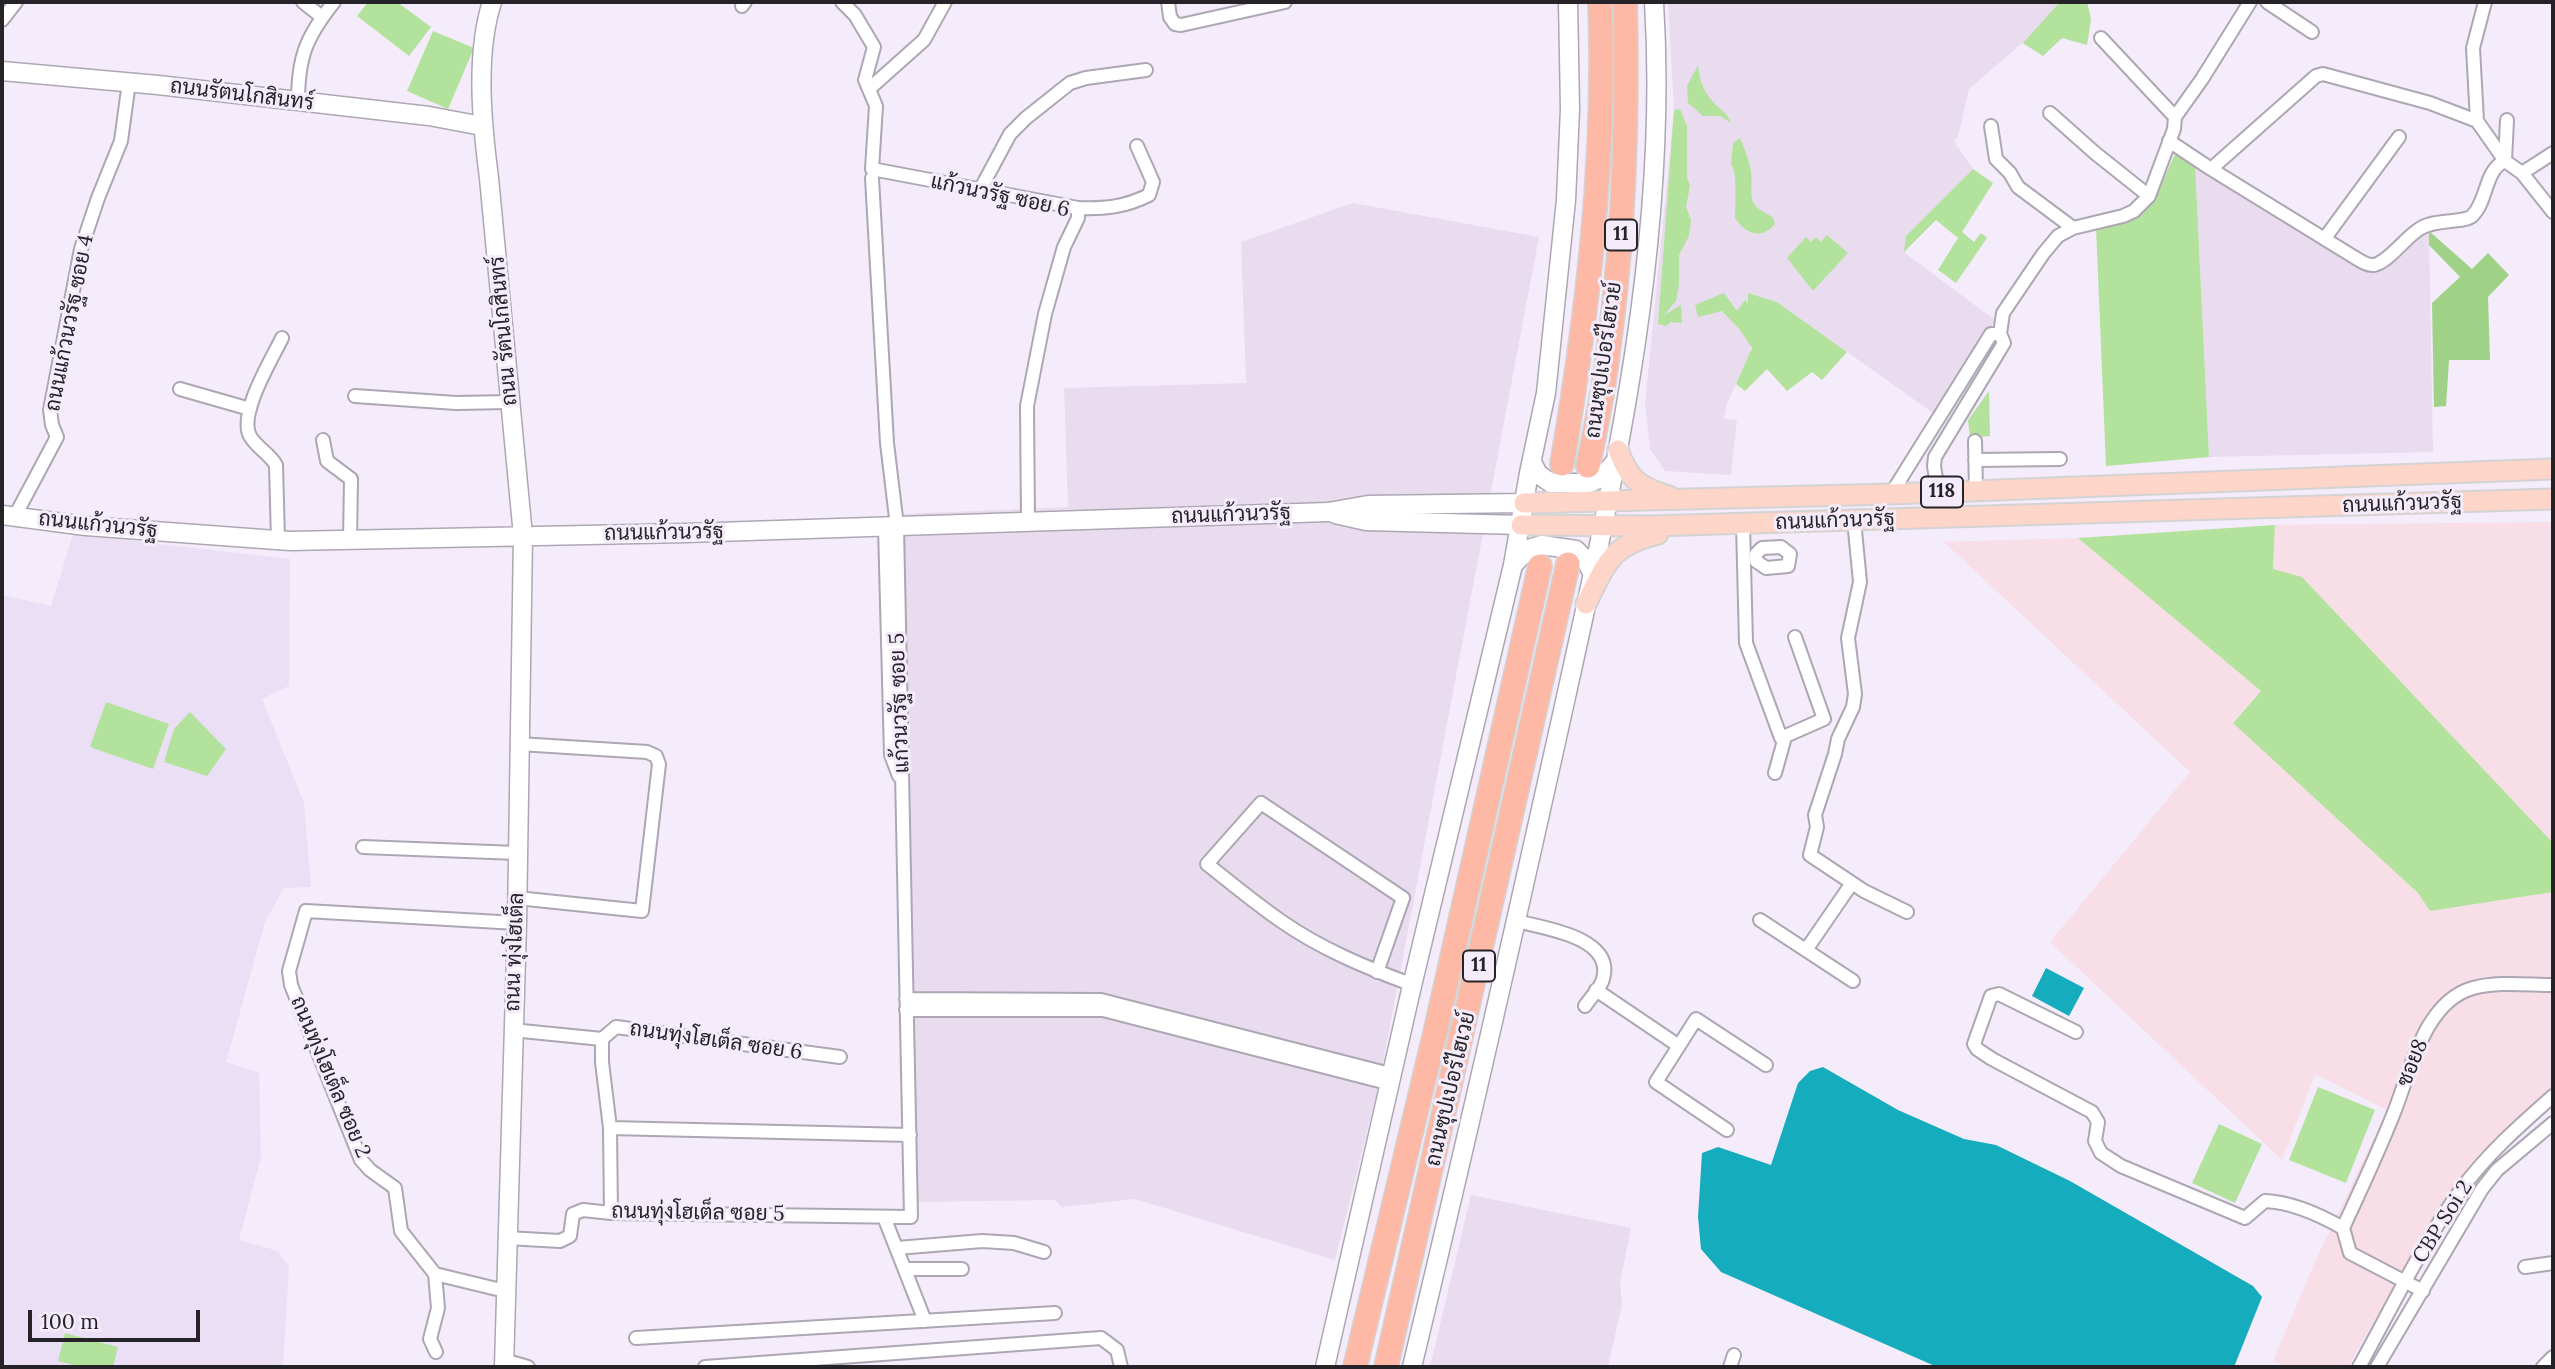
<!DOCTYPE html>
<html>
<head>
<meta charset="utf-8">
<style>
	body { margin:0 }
	#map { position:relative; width:2555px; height:1369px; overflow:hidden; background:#f4ecfa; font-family:Lora,serif }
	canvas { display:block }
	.frame { position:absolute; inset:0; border:4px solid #262328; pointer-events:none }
	.scale { position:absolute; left:28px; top:1310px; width:172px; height:32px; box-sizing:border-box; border:4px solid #262328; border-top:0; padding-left:9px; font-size:21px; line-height:24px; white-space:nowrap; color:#262328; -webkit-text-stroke:5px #f4ecfa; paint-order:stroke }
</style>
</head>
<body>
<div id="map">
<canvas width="2555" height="1369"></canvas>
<div class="frame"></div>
<div class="scale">100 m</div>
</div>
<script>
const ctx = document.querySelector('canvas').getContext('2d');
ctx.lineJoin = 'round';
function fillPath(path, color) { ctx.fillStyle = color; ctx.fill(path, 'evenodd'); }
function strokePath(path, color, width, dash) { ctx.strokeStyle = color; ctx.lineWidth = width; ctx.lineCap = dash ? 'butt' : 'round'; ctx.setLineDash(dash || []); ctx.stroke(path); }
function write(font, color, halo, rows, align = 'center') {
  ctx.font = font + ' Lora,Sarabun,serif'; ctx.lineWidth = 6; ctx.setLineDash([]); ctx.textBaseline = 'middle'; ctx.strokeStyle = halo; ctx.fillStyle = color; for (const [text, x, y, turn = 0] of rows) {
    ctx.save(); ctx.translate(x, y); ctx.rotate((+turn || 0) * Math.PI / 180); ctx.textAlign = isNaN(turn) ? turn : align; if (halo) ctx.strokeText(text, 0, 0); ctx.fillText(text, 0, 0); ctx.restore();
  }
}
const commercial = new Path2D(`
	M1668,2H2087L2091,19L2087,45L2062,38L2043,56L2022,43L1969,89L1958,137L1954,141L1973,169L1906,236L1905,253L1995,320L1937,416L1777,302L1748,293L1751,355L1727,403L1724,419L1737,420L1731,475L1665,471L1650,449L1645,404L1674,110Z
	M2195,163L2376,273L2429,231L2433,452L2209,457Z
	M1353,203L1539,237L1379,1084L1335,1260L1135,1199L1062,1207L1055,1200L918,1202L902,514L1068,507L1064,388L1246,383L1241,242Z
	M1471,1195L1631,1228L1620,1283L1622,1304L1608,1367H1430Z`);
const industrial = new Path2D(`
	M2552,522L2553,525V843L2302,577L2273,569L2275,525Z
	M2078,538L2261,691L2233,722L2418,893L2430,911L2553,892V1089L2473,1163L2426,1229L2348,1367H2285L2273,1361L2314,1264L2387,1110L2315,1074L2282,1160L2050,942L2190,772L1944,542Z`);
const built = new Path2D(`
	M73,534L290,559L289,686L262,699L304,803L311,887L284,888L265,922L226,1062L259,1073L261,1157L239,1240L278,1251L289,1267L283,1367H2V595L51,606Z`);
const green = new Path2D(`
	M368,2H397L431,27L409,56L357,16Z
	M2060,2H2087L2091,19L2087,45L2062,38L2043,56L2023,43Z
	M433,31L474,48L448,109L407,91Z
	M1698,65C1699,81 1705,95 1717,106C1723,112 1728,114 1731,123L1720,116H1703L1688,103L1687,86Z
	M1680,109L1687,126V177L1690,186L1686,207L1691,220L1689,236L1679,255V284L1676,301L1664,315L1681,305L1682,323L1671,322L1666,326L1658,324L1674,110Z
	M1740,138C1744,148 1749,159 1751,171C1754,196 1743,203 1773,217L1775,224C1761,241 1745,233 1735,218C1735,204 1738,173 1731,164L1733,143Z
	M2176,152L2195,163L2209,457L2106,466L2096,227C2153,215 2153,202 2176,152Z
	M1973,169L1993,183L1962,232L1974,242L1981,233L1987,238L1956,283L1938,270L1958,238L1936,220L1904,252L1906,236Z
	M1827,235L1848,253L1813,291L1787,258L1806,237L1811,242L1816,237L1821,242Z
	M1724,293L1737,311L1745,300L1748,303V293L1777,302L1847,352L1822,380L1812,372L1787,391L1767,369L1745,391L1736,384L1752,348L1740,330L1722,311L1698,317L1695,305Z
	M1989,391L1990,436L1970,438L1968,420Z
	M2275,525L2273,569L2302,577L2553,843V892L2430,911L2418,893L2233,723L2261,691L2078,538Z
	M106,702L169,724L153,769L90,747Z
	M190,712L226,749L207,776L164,762L174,729Z
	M2318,1087L2375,1110L2346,1183L2289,1160Z
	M2219,1124L2262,1144L2235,1203L2192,1183Z
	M65,1333L118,1347L113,1367H82L58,1361Z`);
const forest = new Path2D(`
	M2429,231L2472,269L2488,253L2509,275L2488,297L2490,360H2449L2446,406L2434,407L2432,303L2460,277L2429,245Z`);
const water = new Path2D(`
	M2046,968L2084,988L2069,1016L2032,996Z
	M1823,1067L1898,1110L1964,1139L1996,1145L2070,1181L2253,1286L2262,1297L2234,1367H1937L1721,1272L1701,1249L1698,1217L1702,1153L1718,1147L1771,1165L1798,1083L1810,1071Z`);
const street = new Path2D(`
	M303,2L322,17
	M842,2L855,15L874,47L865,80L876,106L872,169L1078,208V218L1064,247L1045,314L1027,406L1028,522
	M1168,2L1170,17L1175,24L1181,25L1285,2
	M2267,2L2312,32
	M742,6L745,2
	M2,20L16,2
	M2101,38L2175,117
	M869,89L924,40L945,2
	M298,102C298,57 306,37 334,2
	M2050,113L2095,153L2149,196
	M2477,121L2473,48L2485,2
	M1991,126L1996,159L2010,173L2018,187L2073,228
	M2169,141L2211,169L2354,257C2359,260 2367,266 2374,265C2389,262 2406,236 2421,228C2436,219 2464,223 2472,216C2488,201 2484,170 2505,161
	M2505,161L2507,120
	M2211,169L2316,76L2323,74L2430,103L2477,121L2505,161L2522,173L2553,212
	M2522,173L2553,153
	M980,190L1010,134L1026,118L1070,83L1086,78L1146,70
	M1078,208C1105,209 1125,207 1149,195L1153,182L1137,146
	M2325,238L2399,137
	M2000,334L2003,313L2043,254L2058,236L2073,228L2123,216L2134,211L2149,196L2174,129L2175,117L2202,79L2250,2
	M180,389L250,409
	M355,396L456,403L510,402
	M323,440L327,461L351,479L350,540
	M1975,441L1976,491
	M1975,460L2060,459
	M1891,494L1991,334H2000L2004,343L1935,457L1934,466L1938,492
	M15,516L57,437L52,425L50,410L81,249L98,198L121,141L129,82
	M1854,520L1860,582L1848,638L1855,694L1853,707L1838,739L1835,754L1815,815L1817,827L1810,855L1864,891L1907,912
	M1743,524L1746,643L1781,738L1824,719L1795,637
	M885,527L891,755L899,776
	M278,540L276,465C270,454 257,448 250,436C238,414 272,359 282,338
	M1781,547L1790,554L1788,566L1766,568L1756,561V554L1762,548Z
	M1775,773L1785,737
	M363,847L517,853
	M517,898L642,911L659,764L656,756L647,752L519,744
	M1760,920L1853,981
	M1516,921C1543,928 1615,937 1603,979C1601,988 1590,998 1585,1006
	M1806,950L1852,883
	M1377,972L1403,898L1261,803L1207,864C1231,883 1255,903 1281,921C1321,949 1367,968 1413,985
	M1596,990L1679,1046
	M906,999L1101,1000L1394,1075
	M906,1010H1103L1391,1084
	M512,1030L602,1039L616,1027L840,1057
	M2076,1032L1999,994L1991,996L1974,1044L1977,1049L1992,1059L2092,1112L2098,1122L2095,1141L2101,1153L2121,1166L2245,1218L2265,1201C2292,1202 2320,1215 2343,1228L2350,1253L2423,1291
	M602,1039V1062L610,1128L611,1213
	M610,1128L910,1135
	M1727,1130L1656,1082L1696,1019L1766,1065
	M884,1217L925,1321
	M2343,1228C2360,1191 2378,1153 2393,1115C2410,1074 2423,1002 2473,988C2498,981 2528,985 2553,985
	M507,1238L560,1241L570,1236L573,1214L583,1210L611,1213L911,1217L897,526L887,443L872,178
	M897,1248L982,1241L1014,1243L1044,1252
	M2525,1267L2553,1263
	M905,1269H962
	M435,1274L438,1308L430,1339L436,1352
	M505,1291L435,1274L401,1231L395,1188L370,1170L361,1160L291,985L289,971L306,911L517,923
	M636,1338L1055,1313
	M504,1360L528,1367
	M705,1367L1101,1338L1117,1350L1121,1367
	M1730,1367L1734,1355
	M2359,1367C2391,1309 2421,1246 2460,1191C2486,1155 2520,1125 2553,1096
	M2377,1367L2482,1189L2497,1170L2553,1123
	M2543,1367L2553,1357`);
const secondary = new Path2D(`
	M492,2C475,55 482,124 489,178L523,536L517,923L504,1367
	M2,71L158,85L429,116L482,126
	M1532,462L1538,474L1551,483H1589L1601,478L1615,462
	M1335,514L1366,521L1521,525
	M2,515L86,526L290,541L686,533L1328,512L1368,505L1524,503
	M1513,565L1528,549L1542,545L1576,550L1586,560L1593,575
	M1325,1367L1411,990L1513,565L1529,473L1546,393L1566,200L1570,109L1568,2
	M1412,1367C1465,1147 1515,927 1564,706C1615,475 1669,240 1654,2`);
const primary = new Path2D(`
	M1618,450C1629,480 1639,487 1669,496
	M1524,503L1891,494L2553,469
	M1521,525L1652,526L2553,499
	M1586,604C1607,562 1610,546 1658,534`);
const highway = new Path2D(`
	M1562,464C1588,312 1606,156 1600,2
	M1588,466C1595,431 1603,395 1607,360C1624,241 1628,122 1625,2
	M1355,1367L1435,1033L1540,566
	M1386,1367L1568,564`);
const shields = [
	[1621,235,32],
	[1942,492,42],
	[1479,966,32]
];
const shieldNames = [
	["11",1621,235],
	["118",1942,492],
	["11",1479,966]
];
const streetNames = [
	["ถนนรัตนโกสินทร์",242,95,7],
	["แก้วนวรัฐ ซอย 6",1000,196,12],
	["ถนนแก้วนวรัฐ ซอย 4",70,323,-79],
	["ถนน รัตนโกสินทร์",504,331,-95],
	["ถนนซุปเปอร์ไฮเวย์",1604,360,-82],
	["ถนนแก้วนวรัฐ",2402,504,-2],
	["ถนนแก้วนวรัฐ",1231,515,-2],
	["ถนนแก้วนวรัฐ",1835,521,-2],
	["ถนนแก้วนวรัฐ",98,525,6],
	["ถนนแก้วนวรัฐ",664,533,-1],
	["แก้วนวรัฐ ซอย 5",900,703,-92],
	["ถนน ทุ่งโฮเต็ล",515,952,-88],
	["ถนนทุ่งโฮเต็ล ซอย 6",716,1041,8],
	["ซอย8",2413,1063,-68],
	["ถนนทุ่งโฮเต็ล ซอย 2",330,1077,67],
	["ถนนซุปเปอร์ไฮเวย์",1451,1089,-77],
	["ถนนทุ่งโฮเต็ล ซอย 5",698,1213,1],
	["CBP Soi 2",2443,1222,-58]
];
fillPath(commercial, '#eadcef');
fillPath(industrial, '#f7dee7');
fillPath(built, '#eadff4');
fillPath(green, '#b3e29c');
fillPath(forest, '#9fd186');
fillPath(water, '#15acbd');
strokePath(street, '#ada6b3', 16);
strokePath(secondary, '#ada6b3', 21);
strokePath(primary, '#d4d3d4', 23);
strokePath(highway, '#d4d3d4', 26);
strokePath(street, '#fff', 12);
strokePath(secondary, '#fff', 18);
strokePath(primary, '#fed5c9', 19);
strokePath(highway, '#fdb9a5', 23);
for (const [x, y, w] of shields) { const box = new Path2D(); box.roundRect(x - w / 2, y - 15.5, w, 31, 5); ctx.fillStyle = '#f4ecfa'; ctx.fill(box); strokePath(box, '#262328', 2); }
write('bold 19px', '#262328', null, shieldNames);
write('21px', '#262328', '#f4ecfa', streetNames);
</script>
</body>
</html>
